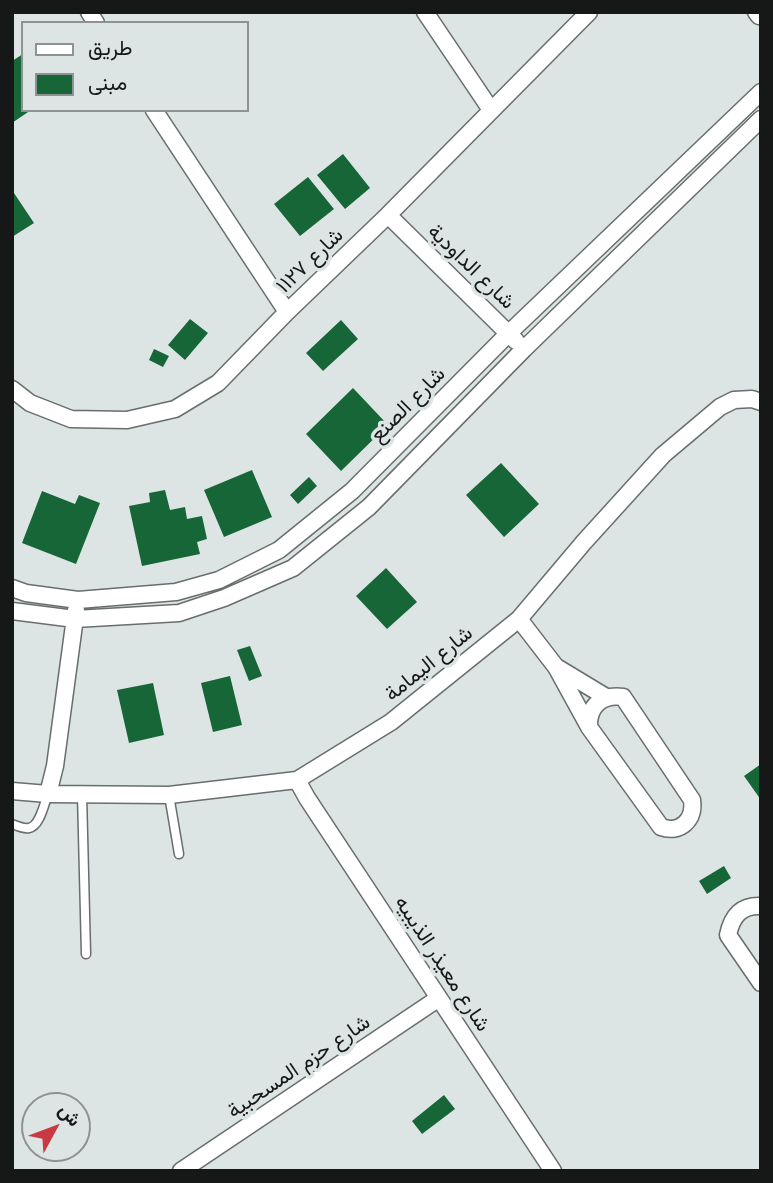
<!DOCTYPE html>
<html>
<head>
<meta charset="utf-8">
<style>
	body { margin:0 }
	#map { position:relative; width:773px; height:1183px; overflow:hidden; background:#dde5e4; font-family:"Noto Sans",Vazirmatn,sans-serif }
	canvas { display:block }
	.frame { position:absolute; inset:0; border:14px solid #151817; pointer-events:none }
	.legend { position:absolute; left:21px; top:21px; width:228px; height:91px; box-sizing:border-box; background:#dde5e4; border:2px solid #8d9392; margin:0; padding:9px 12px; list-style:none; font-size:21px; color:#151817 }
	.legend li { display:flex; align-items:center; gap:14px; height:35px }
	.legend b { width:35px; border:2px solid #8d9392 }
	.north { position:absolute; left:21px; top:1092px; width:70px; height:70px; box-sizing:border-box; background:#dde5e4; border:2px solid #8d9392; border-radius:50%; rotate:49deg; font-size:19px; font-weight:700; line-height:28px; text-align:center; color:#151817 }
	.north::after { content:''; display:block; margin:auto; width:24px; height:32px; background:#c93944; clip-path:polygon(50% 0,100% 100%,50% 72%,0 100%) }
</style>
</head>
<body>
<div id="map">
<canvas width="773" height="1183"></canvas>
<div class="frame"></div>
<ul class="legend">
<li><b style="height:9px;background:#fff"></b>طريق</li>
<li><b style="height:19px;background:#176638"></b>مبنى</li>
</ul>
<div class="north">ش</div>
</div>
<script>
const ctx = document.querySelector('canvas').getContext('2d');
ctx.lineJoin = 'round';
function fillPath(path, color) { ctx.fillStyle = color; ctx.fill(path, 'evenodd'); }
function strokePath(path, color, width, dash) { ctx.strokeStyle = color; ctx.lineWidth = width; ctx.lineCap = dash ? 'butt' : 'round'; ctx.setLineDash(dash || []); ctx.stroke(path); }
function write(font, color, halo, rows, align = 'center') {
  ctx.font = font + ' "Noto Sans",Vazirmatn,sans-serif'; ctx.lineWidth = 7; ctx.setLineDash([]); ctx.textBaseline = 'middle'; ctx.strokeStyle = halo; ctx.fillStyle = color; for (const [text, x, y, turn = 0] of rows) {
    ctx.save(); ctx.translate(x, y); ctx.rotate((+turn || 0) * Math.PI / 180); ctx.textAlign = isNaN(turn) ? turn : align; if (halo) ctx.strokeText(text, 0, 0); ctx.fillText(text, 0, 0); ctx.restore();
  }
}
const building = new Path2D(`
	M23,54V110H31L12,123V61Z
	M343,154L370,188L345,209L317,175Z
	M308,177L334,209L300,236L274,204Z
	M12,190L34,223L12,237Z
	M190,319L208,333L185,360L168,345Z
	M341,320L358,339L323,371L306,353Z
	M154,349L169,356L163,367L149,360Z
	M353,388L388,425L341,471L306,434Z
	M501,463L539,504L504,537L466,495Z
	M252,470L272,517L224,537L204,490Z
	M309,477L317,486L298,504L290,495Z
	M165,490L170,510L185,507L187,519L202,516L207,539L197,542L200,554L142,566L129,506L150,502L149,493Z
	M42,491L75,504L79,495L100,503L76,564L22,543Z
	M386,568L417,602L387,629L356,596Z
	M250,646L262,676L249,681L237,650Z
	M230,676L242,725L213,732L201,683Z
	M153,683L164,735L129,743L117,690Z
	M761,764V800L744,776Z
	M724,866L731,878L707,894L699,881Z
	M444,1095L455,1109L422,1134L412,1121Z`);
const lane = new Path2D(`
	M82,794L86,954
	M169,795L179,854
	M12,824C17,826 24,829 29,828C40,826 44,804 48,794`);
const street = new Path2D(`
	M89,12L96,23
	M425,12L491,110
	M756,12L759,16
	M154,110L287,312
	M388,215L516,341
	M12,389L30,403L71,419L127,420L175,409L218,383L287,312L388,215L589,12
	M12,588L26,593L78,600L176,592L219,580L279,550L352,491L509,333L761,92
	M12,611L75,619L179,613L224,598L293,568L369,507L524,349L761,119
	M519,619L556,667L589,727L661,827C680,834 695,820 692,800L623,697C602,694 588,706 589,727
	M558,668L606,697
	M297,780L307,798L553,1171
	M12,791L48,794L169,795L297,780L391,722L519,619L584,542L663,455L720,407L734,400L752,399L761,402
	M48,794L55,766L76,610
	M761,906C741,905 732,916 728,935L761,983
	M181,1171L439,998`);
const streetNames = [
	["شارع ١١٢٧",310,261,-44],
	["شارع الداودية",471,267,44],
	["شارع الصنع",408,405,-45],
	["شارع اليمامة",429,664,-39],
	["شارع معيذر الذيبيه",442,964,57],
	["شارع حزم المسحبية",299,1067,-34]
];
fillPath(building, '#176638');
strokePath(lane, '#676e6d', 11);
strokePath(street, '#676e6d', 19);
strokePath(lane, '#fff', 8);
strokePath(street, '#fff', 16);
write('21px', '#151817', '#dde5e4', streetNames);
</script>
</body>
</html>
